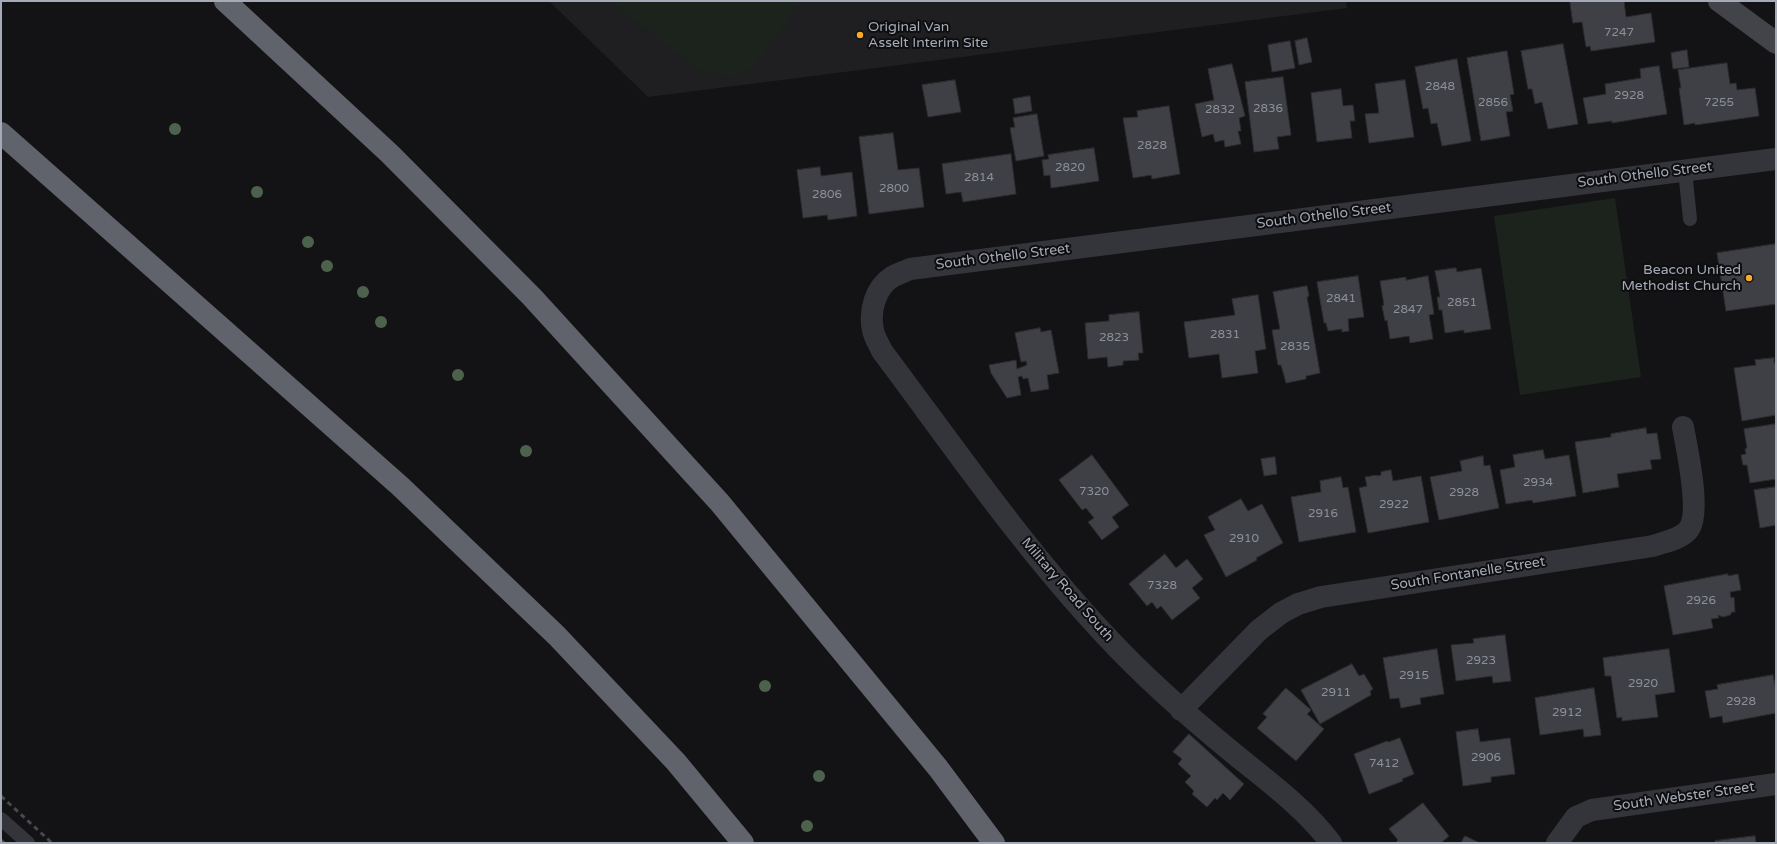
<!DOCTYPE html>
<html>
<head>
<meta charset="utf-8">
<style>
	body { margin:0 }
	#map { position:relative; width:1777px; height:844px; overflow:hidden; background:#131315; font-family:"Varela Round",sans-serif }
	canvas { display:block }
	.frame { position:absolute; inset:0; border:2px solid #a4aab6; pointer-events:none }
</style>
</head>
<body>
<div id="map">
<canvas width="1777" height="844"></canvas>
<div class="frame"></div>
</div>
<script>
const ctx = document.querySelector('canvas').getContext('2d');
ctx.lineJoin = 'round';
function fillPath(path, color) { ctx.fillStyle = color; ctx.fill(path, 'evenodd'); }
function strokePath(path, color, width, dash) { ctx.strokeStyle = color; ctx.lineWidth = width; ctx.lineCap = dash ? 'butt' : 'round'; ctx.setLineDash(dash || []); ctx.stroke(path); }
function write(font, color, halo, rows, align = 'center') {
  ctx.font = font + ' "Varela Round",sans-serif'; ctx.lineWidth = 4; ctx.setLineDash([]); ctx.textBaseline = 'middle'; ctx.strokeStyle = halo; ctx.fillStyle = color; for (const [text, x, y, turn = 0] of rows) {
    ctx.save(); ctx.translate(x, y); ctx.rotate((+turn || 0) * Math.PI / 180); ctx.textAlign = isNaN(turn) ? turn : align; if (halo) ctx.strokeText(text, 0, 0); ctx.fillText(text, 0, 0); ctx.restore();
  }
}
const built = new Path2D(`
	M549,1H1346L1347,8L648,97Z`);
const green = new Path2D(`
	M609,1H802L752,68L733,76L703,72Z
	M1615,198L1641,377L1520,395L1494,216Z`);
const building = new Path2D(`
	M1570,1H1624L1626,17L1651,13L1655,42L1591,51L1590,46L1586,47L1582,22L1573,23Z
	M1307,38L1312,62L1299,65L1295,41Z
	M1290,41L1295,68L1272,72L1268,45Z
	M1563,44L1578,124L1548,129L1542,102L1535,104L1532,89H1528L1521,51Z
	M1687,50L1689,67L1673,69L1671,53Z
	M1507,51L1514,94L1510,95L1513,111L1506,112L1510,136L1481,141L1467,58Z
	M1457,59L1471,141L1442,146L1437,123L1431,124L1428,108L1423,109L1415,67Z
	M1727,63L1730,84L1736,83L1737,90L1755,88L1759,116L1695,125V123L1684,125L1679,88H1681L1678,70Z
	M1232,64L1245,116L1239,118L1241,131H1238L1241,144L1225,147L1224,140L1215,142L1213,134L1202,137L1195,104L1214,100L1208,69Z
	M1659,66L1667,114L1612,123V121L1588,124L1583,98L1606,94L1605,84L1641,78L1640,69Z
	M1283,77L1291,135L1277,137L1279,149L1254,152L1245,82Z
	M955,80L961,112L928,117L922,85Z
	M1405,80L1414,137L1369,143L1365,114L1379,113L1375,84Z
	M1341,89L1343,106L1353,105L1355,121H1350L1352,138L1317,142L1311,93Z
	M1030,96L1032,111L1015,114L1013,99Z
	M1169,106L1180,174L1152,179L1151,175L1133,178L1123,118L1138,117L1137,111Z
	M1037,114L1044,156L1016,161L1010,128L1015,127L1013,118Z
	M893,133L898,170L919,168L924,207L869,214L859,137Z
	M1094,148L1099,181L1051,188L1050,175L1044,176L1042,160L1049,159L1048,155Z
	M1011,154L1016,194L963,202L961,192L946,194L942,164Z
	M820,167L821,176L852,172L857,216L828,220L827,215L803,218L797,170Z
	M1776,244V304L1726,311L1717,253Z
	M1456,268L1457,272L1481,268L1491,329L1464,333V330L1445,333L1442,310H1439L1437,297H1440L1435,271Z
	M1358,276L1364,317L1348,319L1349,331L1342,332V329L1328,331L1326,323H1324L1317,282Z
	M1428,276L1434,314L1429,315L1433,339L1410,343L1409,336L1390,339L1387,320L1385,321L1382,306L1384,305L1380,281L1406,277V280Z
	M1307,286L1309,296L1307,297L1320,373L1306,376V379L1286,383L1281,365H1278L1272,330L1280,329L1273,292Z
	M1258,295L1266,349L1255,351L1258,373L1222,378L1219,354L1189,358L1184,322L1235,315L1232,299Z
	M1139,312L1143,353H1138L1139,360L1123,361V365L1108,367L1107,357L1088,359L1085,323L1109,321V315Z
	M1040,328L1041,332L1051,330L1059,373L1047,375L1049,389L1031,392L1028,378L1023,379L1022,376L1018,377L1021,395L1007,398L991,373L989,365L1016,360L1017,369L1027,365L1026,361L1021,362L1015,333Z
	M1774,358V363H1776V415L1742,421L1734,368L1756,365L1755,360Z
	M1776,424V479L1750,483L1747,465H1743L1741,455L1746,454L1745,449L1747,448L1744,429Z
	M1646,428L1647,434L1657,433L1661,459L1650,460L1652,469L1617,474L1619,487L1583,493L1575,442L1611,437V434Z
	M1543,450L1545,459L1569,455L1576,496L1533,503L1532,500L1506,504L1500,470L1515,467L1513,455Z
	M1092,455L1129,505L1112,517L1119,527L1102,540L1088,522L1094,518L1086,508L1082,510L1059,480Z
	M1483,456L1484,466L1490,465L1499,508L1439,520L1430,477L1462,471L1460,461Z
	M1275,457L1277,474L1264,476L1261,459Z
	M1391,470L1393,481L1421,476L1429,522L1368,533L1359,488L1367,486L1365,477L1377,475V476L1381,475V472Z
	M1341,477L1343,488L1348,487L1356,532L1299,542L1291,497L1321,492L1320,481Z
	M1776,487V525L1760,528L1754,490Z
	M1241,499L1248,511L1262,504L1283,543L1256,558L1257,560L1226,577L1204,535L1215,530L1208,517Z
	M1165,554L1176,568L1187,559L1203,579L1192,588L1200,598L1172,620L1161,606L1157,609L1152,602L1147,606L1129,584Z
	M1728,574V576L1738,574L1741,590L1730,592L1731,598L1734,597L1735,612H1732L1730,615L1723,617L1718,615L1719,618L1711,619L1713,628L1673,635L1664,586Z
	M1505,635L1511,681L1493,683L1492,676L1456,681L1451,645L1474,643L1473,639Z
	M1437,649L1444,694L1420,698L1421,704L1401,708L1399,698L1390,699L1383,658Z
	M1669,649L1675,692L1655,695L1658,717L1622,721V717L1617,718L1611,676H1605L1603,658Z
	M1352,664L1359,676L1364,674L1373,689L1370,691L1371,695L1320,724L1301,690Z
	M1773,675L1776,691V713L1723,723L1722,716L1710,718L1705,691L1718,689L1717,685Z
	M1286,688L1311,710L1307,714L1324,729L1296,761L1257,728L1267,717L1263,714Z
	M1594,688L1601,735L1584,737L1583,729L1540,735L1535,698Z
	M1478,729L1480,742L1510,738L1515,774L1491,777V782L1463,786L1456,732Z
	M1189,734L1244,784L1230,800L1223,793L1217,800L1215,798L1207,807L1192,794L1194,791L1185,782L1191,776L1178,764L1182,759L1173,752Z
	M1400,738L1414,774L1402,779L1403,781L1369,794L1354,754L1387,741L1388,742Z
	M1423,803L1449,836L1441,843H1395L1398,840L1389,829Z
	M1465,836L1480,843H1461Z
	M1755,836L1756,843H1715V841Z`);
const service = new Path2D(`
	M1685,171L1690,219
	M1,819L28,843`);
const minor = new Path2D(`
	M1181,710L1259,630L1281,613L1298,604L1321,597L1653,546C1664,542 1682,539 1689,529C1701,512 1687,449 1683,427
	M1331,843C1304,807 1266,780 1232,752C1188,716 1145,678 1106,636C1023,548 954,447 882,351C879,344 874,337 873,330C869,311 875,288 892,277C897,274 904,272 910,269L1776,159
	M1557,843L1576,817L1592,810L1776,784`);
const secondary = new Path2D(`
	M1719,1L1776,43`);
const motorway = new Path2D(`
	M225,1L390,154L532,297L720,503L938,768L994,843
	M1,133L400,486L557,636L676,762L743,843`);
const rail = new Path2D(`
	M1,796L52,843
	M1,840L4,843`);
const trees = [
	[175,129],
	[257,192],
	[308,242],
	[327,266],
	[363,292],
	[381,322],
	[458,375],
	[526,451],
	[765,686],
	[819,776],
	[807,826]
];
const markers = [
	[860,35,4,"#f9aa27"],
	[1749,278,4,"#f9aa27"]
];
const numberNames = [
	["7247",1619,33],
	["2848",1440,87],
	["2928",1629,96],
	["2856",1493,103],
	["7255",1719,103],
	["2836",1268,109],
	["2832",1220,110],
	["2828",1152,146],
	["2820",1070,168],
	["2814",979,178],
	["2800",894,189],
	["2806",827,195],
	["2841",1341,299],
	["2851",1462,303],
	["2847",1408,310],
	["2831",1225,335],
	["2823",1114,338],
	["2835",1295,347],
	["2934",1538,483],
	["7320",1094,492],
	["2928",1464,493],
	["2922",1394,505],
	["2916",1323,514],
	["2910",1244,539],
	["7328",1162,586],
	["2926",1701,601],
	["2923",1481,661],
	["2915",1414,676],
	["2920",1643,684],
	["2911",1336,693],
	["2928",1741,702],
	["2912",1567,713],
	["2906",1486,758],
	["7412",1384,764]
];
const poiNames = [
	["Original Van",868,27],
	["Asselt Interim Site",868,43],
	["Beacon United",1741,270,"right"],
	["Methodist Church",1741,286,"right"]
];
const streetNames = [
	["South Othello Street",1645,175,-7],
	["South Othello Street",1324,216,-7],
	["South Othello Street",1003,257,-7],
	["South Fontanelle Street",1468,574,-9],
	["Military Road South",1067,590,49],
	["South Webster Street",1684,797,-8]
];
fillPath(built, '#1f1f22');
fillPath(green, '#1b231c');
fillPath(building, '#3f4045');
strokePath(building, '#2d2d31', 1);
strokePath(service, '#34353a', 14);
strokePath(minor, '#34353a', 22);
strokePath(secondary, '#42444a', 22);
strokePath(motorway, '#60636b', 22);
strokePath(rail, '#47494f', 3, [5, 4]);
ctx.fillStyle = '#4c624d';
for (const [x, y] of trees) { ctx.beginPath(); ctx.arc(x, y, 6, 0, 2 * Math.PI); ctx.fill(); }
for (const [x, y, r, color] of markers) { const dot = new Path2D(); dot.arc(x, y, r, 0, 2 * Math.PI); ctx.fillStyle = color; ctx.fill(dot); strokePath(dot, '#0e0e10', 1.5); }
write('12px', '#8b909a', null, numberNames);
write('14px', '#a4aab6', '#0e0e10', poiNames, 'left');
write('14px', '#a4aab6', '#0e0e10', streetNames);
</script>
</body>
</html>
